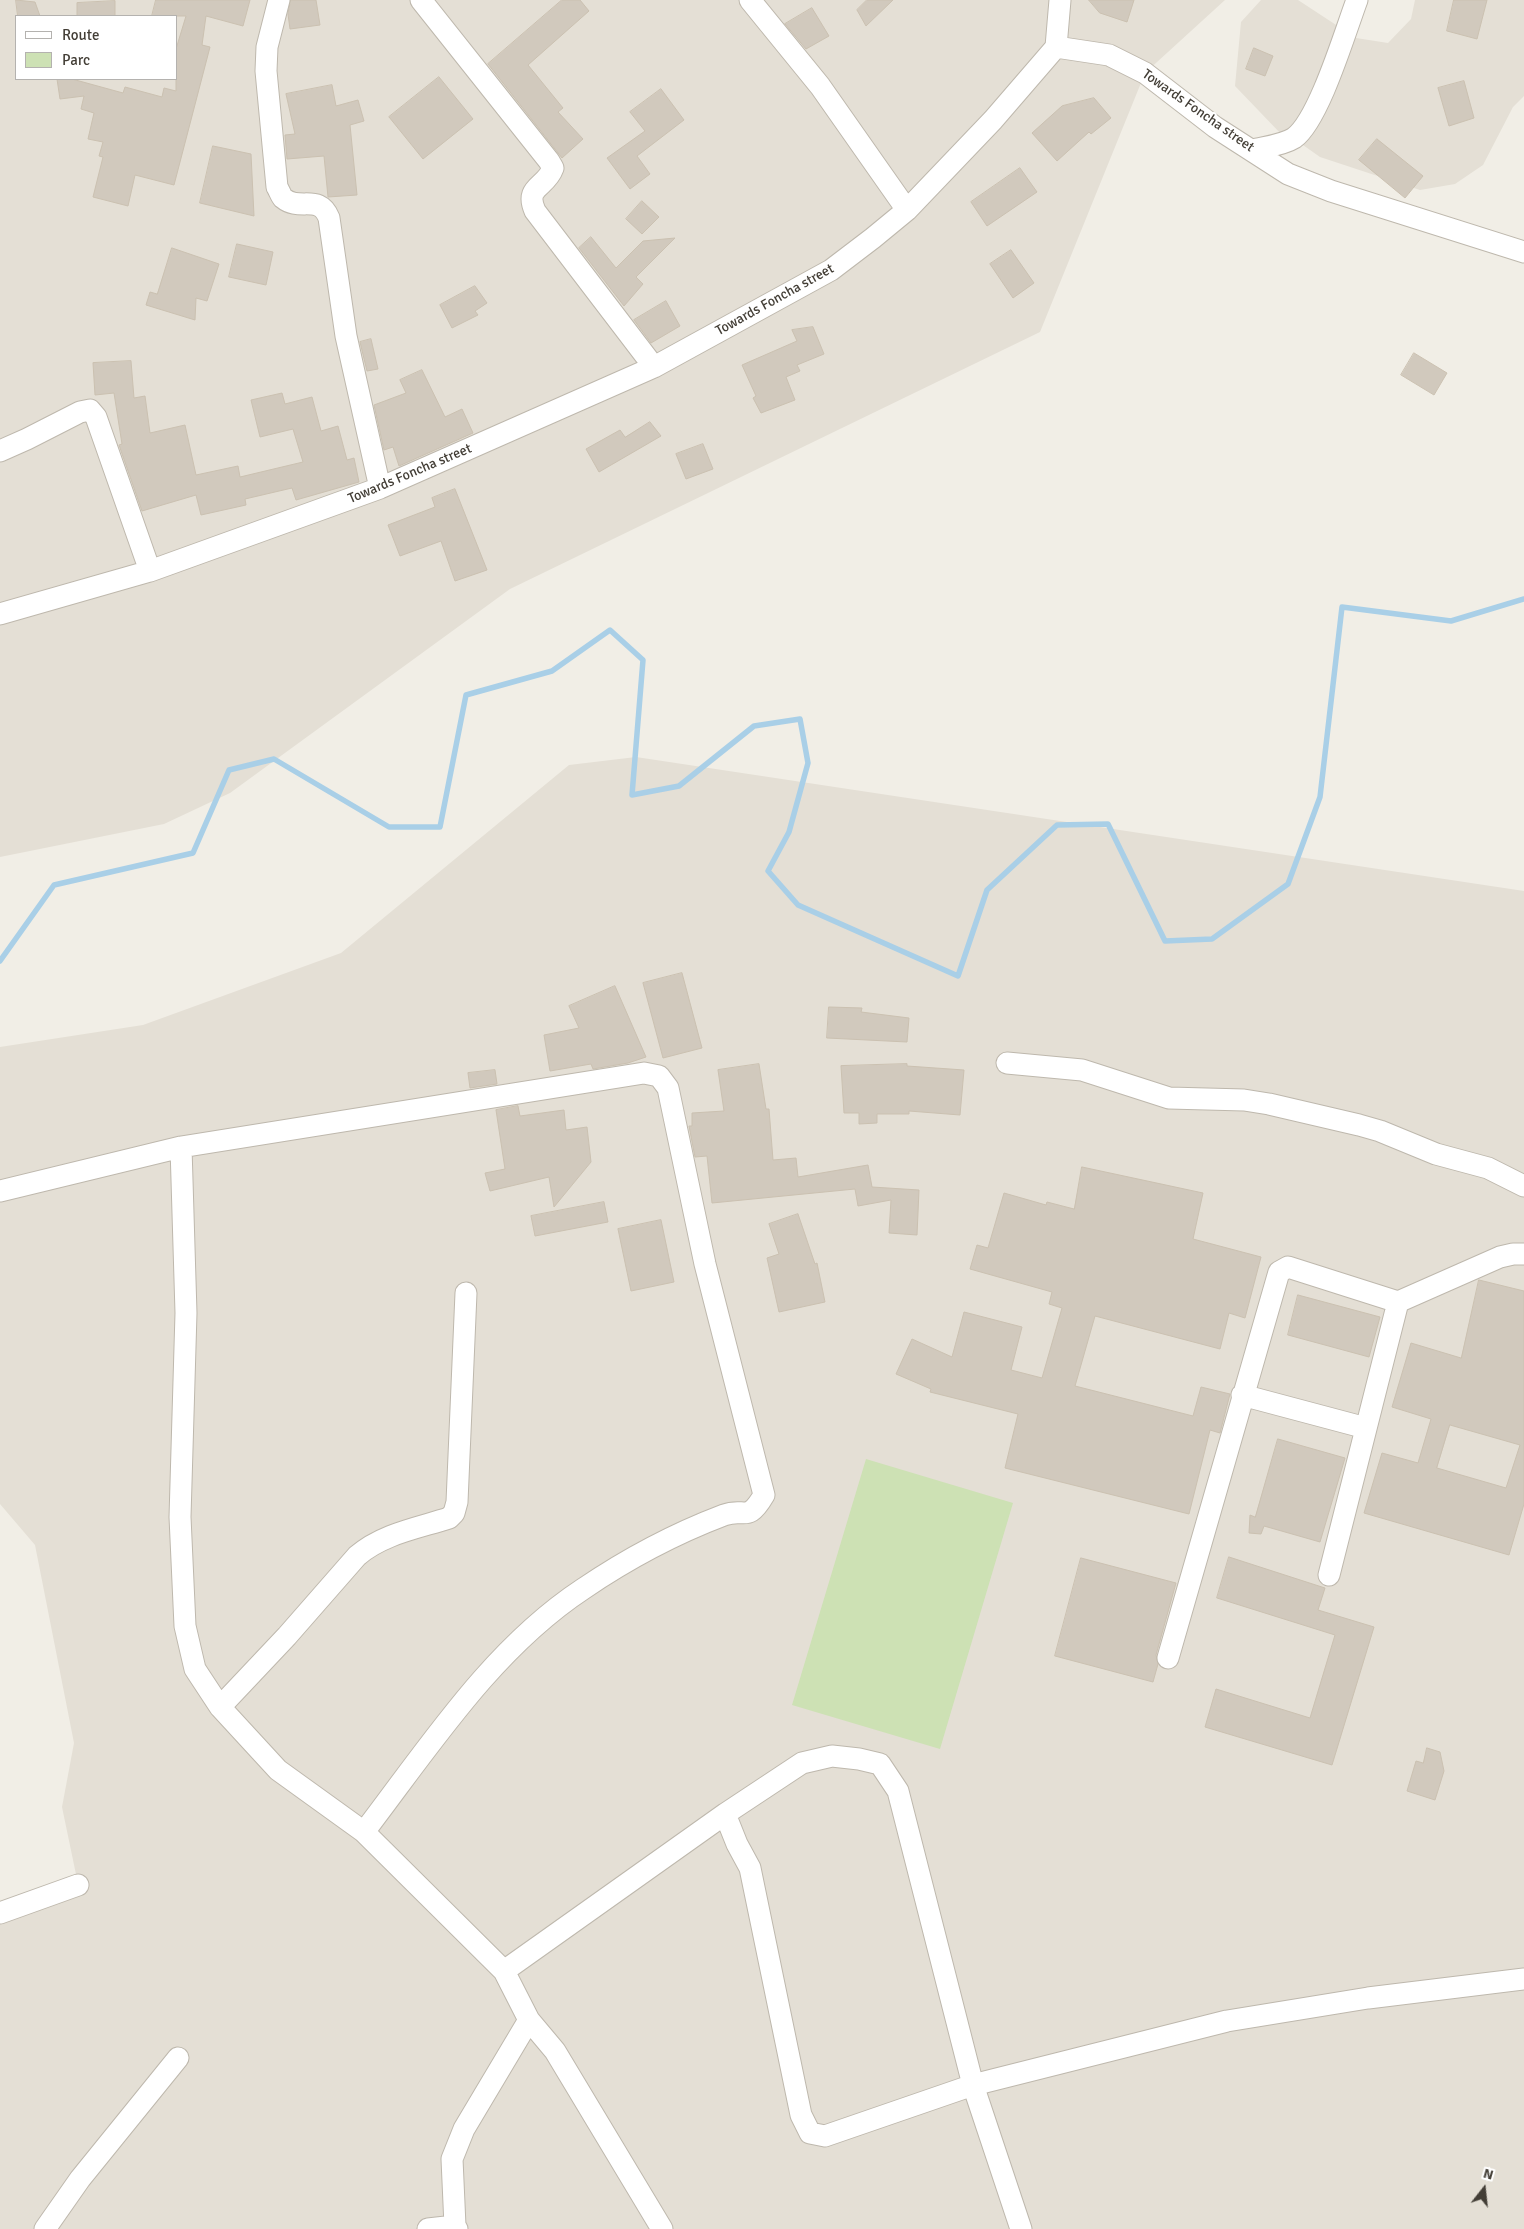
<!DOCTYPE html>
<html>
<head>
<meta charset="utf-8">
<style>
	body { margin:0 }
	#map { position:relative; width:1524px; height:2229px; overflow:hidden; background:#f1eee6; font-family:Signika,sans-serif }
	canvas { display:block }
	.legend { position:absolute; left:15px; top:15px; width:162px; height:65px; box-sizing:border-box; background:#fff; border:1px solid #b4b2af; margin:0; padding:6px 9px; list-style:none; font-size:15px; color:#433e36 }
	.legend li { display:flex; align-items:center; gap:10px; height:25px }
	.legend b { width:25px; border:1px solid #b4b2af }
	.north { position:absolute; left:1459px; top:2164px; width:50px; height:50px; -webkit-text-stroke:4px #fff; paint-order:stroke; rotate:16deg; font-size:14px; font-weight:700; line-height:20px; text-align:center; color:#433e36 }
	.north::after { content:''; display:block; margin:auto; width:18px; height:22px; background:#433e36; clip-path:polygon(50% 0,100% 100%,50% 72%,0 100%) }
</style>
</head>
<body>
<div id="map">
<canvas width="1524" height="2229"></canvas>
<ul class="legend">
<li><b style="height:6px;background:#fff"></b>Route</li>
<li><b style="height:14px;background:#cde1b4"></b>Parc</li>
</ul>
<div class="north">N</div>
</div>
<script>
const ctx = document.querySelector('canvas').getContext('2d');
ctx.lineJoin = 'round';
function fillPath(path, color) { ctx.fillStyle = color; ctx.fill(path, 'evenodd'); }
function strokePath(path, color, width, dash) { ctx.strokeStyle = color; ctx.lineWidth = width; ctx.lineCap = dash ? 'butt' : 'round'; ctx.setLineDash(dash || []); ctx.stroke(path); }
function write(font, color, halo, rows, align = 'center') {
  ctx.font = font + ' Signika,sans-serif'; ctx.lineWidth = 4; ctx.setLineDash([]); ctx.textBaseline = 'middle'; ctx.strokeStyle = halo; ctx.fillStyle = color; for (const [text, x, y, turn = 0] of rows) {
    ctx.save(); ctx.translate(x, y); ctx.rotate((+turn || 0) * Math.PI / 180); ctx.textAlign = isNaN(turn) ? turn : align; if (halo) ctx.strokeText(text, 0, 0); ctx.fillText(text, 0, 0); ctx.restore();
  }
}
const residential = new Path2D(`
	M0,0H1225L1145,73L1040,332L510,589L230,793L164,824L0,857ZM16,16H176V79H16Z
	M1261,0H1298L1356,38L1388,43L1411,19L1415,0H1524V96L1513,107L1483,165L1455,184L1420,190L1320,157L1293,138L1282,135L1235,86L1241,22Z
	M636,757L1524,891V2229H0V1913L78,1884L62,1807L74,1743L35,1545L0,1504V1047L143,1025L341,953L569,765Z`);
const green = new Path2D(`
	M866,1459L1013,1503L940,1749L792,1705Z`);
const stream = new Path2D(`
	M0,961L54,885L193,853L229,770L274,759L389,827H440L466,695L552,671L610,630L643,660L632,795L679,786L754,726L800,719L808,763L789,832L768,871L798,905L958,976L987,890L1057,825L1108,824L1165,941L1212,939L1288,884L1320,797L1342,607L1451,621L1524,599`);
const building = new Path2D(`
	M16,0L35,2L40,16H18Z
	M156,0H250L243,26L206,16L202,45L210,47L174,185L135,175L128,206L93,197L103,157L99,156L103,142L88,139L94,113L81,109L84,96L60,99L57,79H72L123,93L125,87L162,97L164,88L176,91V49L186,16H152Z
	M291,0H316L320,25L290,29L288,14Z
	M562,0H580L589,11L528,65L563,108L558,112L583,139L562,158L488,64Z
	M867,0H893L866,26L857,10Z
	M1089,0H1134L1127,22L1100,13Z
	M1454,0H1487L1477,39L1447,31Z
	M115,1V16H77V3Z
	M812,8L829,36L806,49L785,24Z
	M1254,48L1273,56L1265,76L1246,69Z
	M439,77L473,119L423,159L389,117Z
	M1464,81L1474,118L1449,126L1438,88Z
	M332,85L336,106L358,100L364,121L350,125L357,195L328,197L324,156L287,159L285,135L295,134L286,94Z
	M661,89L684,120L637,156L650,174L630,189L607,158L645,131L630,112Z
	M1094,98L1111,118L1091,134L1089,132L1057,161L1032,133L1062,106Z
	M1377,139L1423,176L1405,198L1359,160Z
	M213,146L251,154L254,216L200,203Z
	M1020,168L1037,192L987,226L971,202Z
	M642,201L659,217L642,234L626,219Z
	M591,237L616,268L643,241L675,238L636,277L643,284L624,306L579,248Z
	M237,244L273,252L266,285L229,277Z
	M172,248L219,264L207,301L196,298L195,320L146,305L150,292L157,294Z
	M1011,250L1034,283L1013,298L990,264Z
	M475,286L487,303L475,311L478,315L452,328L440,305Z
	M666,301L680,326L651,343L634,320Z
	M813,327L824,354L797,365L800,371L786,377L795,400L761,413L753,398L756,396L742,365L797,341L792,330Z
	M371,339L378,369L367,371L360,342Z
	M1414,353L1447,373L1434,395L1401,375Z
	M131,361L134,398L145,396L150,433L185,425L196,475L238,466L240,477L303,462L293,429L260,437L251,400L282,393L285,404L312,397L321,431L338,426L347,460L354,458L359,482L296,500L292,488L245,499L246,505L201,515L196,495L142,511L119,445L122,444L114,393L95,395L93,363Z
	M422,370L445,417L462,409L473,433L399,466L393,447L384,450L374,405L406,393L400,380Z
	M650,422L661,436L599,472L586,449L620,430L625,437Z
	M703,444L713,469L686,479L676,454Z
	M455,489L487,570L455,581L441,541L400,556L388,525L435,507L432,498Z
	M682,973L702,1048L663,1058L643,983Z
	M615,986L646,1057L628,1063L593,1069L591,1064L550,1071L544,1035L579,1028L569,1006Z
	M829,1007L862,1008L861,1012L909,1018L907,1042L827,1038Z
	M759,1064L766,1109H769L773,1160L796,1158L798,1177L868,1165L872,1187L919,1190L917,1235L889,1233L891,1200L858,1206L855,1189L712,1203L707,1156L695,1157L689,1126H692V1113L724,1111L718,1070Z
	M907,1064V1066L964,1070L960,1115L909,1111V1114H877V1123L859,1124V1113H844L841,1066Z
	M495,1070L497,1084L470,1088L468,1073Z
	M518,1106L520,1116L564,1110L566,1130L587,1127L591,1162L554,1207L549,1177L490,1191L485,1173L505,1169L496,1110Z
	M1082,1167L1203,1193L1193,1239L1261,1257L1245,1318L1229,1313L1220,1349L1095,1316L1075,1386L1193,1416L1201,1387L1230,1394L1220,1433L1210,1430L1189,1514L1005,1468L1018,1414L930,1392L931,1389L896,1374L912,1339L952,1357L964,1312L1022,1327L1011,1370L1042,1378L1062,1308L1049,1304L1052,1292L970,1269L977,1245L988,1248L1004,1193L1046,1205L1047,1202L1074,1209Z
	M604,1202L608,1222L535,1236L531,1216Z
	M798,1214L815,1264L817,1263L825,1302L779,1312L767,1258L779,1254L769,1224Z
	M661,1220L674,1282L631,1291L618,1229Z
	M1479,1280L1524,1291V1504L1509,1555L1364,1513L1382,1453L1418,1463L1431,1419L1392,1407L1411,1343L1461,1358ZM1450,1425L1520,1445L1506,1488L1437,1468Z
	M1298,1295L1380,1317L1369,1357L1288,1335Z
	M1278,1439L1345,1458L1320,1542L1264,1526L1261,1534L1249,1533L1250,1515L1255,1517Z
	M1229,1557L1325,1588L1318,1610L1374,1627L1332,1765L1205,1727L1216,1689L1310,1718L1335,1635L1217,1598Z
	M1081,1558L1176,1583L1156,1655L1158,1664L1153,1682L1055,1656Z
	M1427,1748L1440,1752L1444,1771L1435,1800L1407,1791L1416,1761L1423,1763Z`);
const street = new Path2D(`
	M279,0L267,47L266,71L277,187C279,190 281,196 283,198C300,212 319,193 329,218L346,336L380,488
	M421,0L549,161L553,168C546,188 524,186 535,211L654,367
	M750,0L820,86L907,210
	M1056,47L1060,0
	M1253,150C1265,147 1283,145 1294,138C1319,120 1345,32 1357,0
	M0,451L27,439L80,412L90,410L96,417L150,571
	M0,614L150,571L380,488L654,367L831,270L873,238L907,210L993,120L1056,47L1109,55L1145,73L1215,127L1288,174L1331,191L1524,252
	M1007,1063L1082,1070L1169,1098L1244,1100L1269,1104L1359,1125L1380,1131L1436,1154L1488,1168L1524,1186
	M181,1147L186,1313L180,1517L185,1626L195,1669L220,1707L278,1770L364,1832L504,1971L529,2020L555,2051L662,2229
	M0,1191L181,1147L644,1073L659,1076L668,1088L705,1264L764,1495C747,1524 745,1507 724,1515C674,1534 627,1559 583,1589C492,1649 429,1747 364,1832
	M1242,1395L1366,1428
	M1329,1575L1398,1302
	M1168,1658L1279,1272L1288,1267L1398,1302L1500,1257L1513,1254H1524
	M220,1707L287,1636L357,1556C382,1534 418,1528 449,1518L454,1513L457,1502L466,1293
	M725,1814L737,1844L750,1868L801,2115L810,2133L825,2136L973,2085L1227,2021L1368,1998L1524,1979
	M0,1913L78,1885
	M504,1971L725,1814L802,1763L832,1756L859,1759L880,1764L898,1791L973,2085L1021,2229
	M45,2229L80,2179L178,2058
	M428,2229L455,2226
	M457,2229L455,2226L452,2159L464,2129L529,2020`);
const streetNames = [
	["Towards Foncha street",1198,111,35],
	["Towards Foncha street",775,300,-29],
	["Towards Foncha street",410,474,-23]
];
fillPath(residential, '#e4dfd5');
fillPath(green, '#cde1b4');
strokePath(stream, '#a9cfe7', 5.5);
fillPath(building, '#d1c9bd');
strokePath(building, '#cbc1b1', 1);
strokePath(street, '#beb8ad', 23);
strokePath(street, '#fff', 21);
write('14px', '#433e36', '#fff', streetNames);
</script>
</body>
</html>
